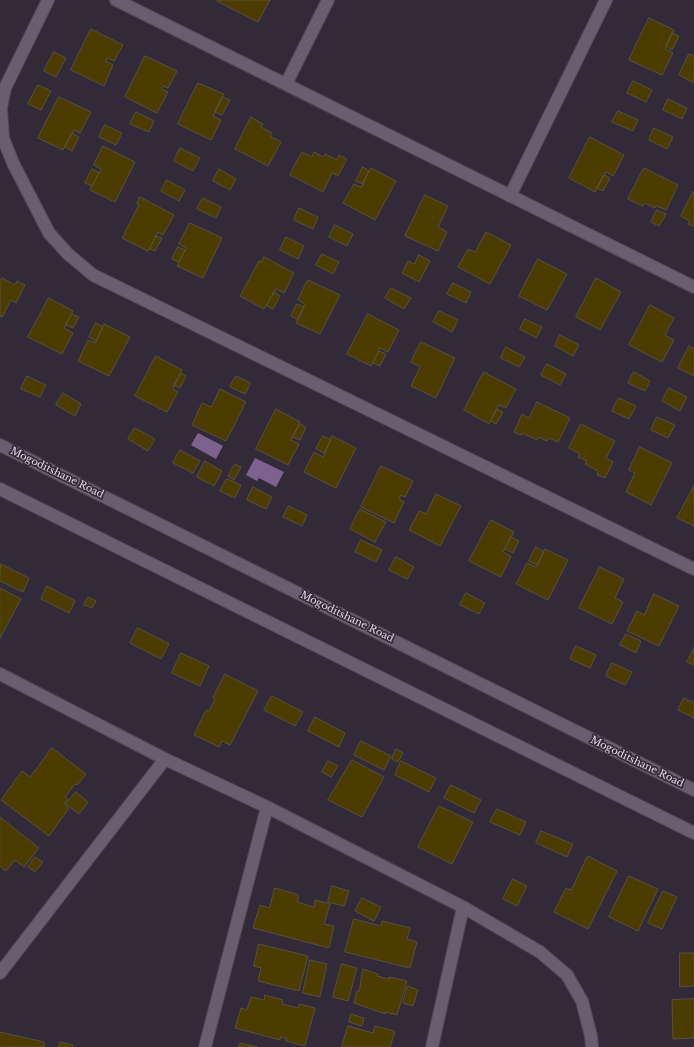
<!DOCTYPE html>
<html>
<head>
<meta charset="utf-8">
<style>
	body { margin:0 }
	canvas { display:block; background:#332a39 }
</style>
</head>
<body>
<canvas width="694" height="1047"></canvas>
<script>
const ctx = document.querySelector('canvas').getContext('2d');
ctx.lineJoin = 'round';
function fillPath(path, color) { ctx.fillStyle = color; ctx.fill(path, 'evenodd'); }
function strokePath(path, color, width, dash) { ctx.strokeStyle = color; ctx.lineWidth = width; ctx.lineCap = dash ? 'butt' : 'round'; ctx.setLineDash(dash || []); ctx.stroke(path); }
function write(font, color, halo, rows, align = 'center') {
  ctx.font = font + ' "Libre Baskerville",serif'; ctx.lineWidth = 3.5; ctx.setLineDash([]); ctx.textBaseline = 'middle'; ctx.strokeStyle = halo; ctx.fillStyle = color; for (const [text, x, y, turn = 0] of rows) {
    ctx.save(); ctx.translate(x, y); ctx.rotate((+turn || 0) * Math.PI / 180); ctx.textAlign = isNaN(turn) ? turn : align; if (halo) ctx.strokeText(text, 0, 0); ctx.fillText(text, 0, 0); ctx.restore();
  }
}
const water = new Path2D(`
	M198,433L223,446L216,459L191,445Z
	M255,458L284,472L276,487L259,478L257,481L246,475Z`);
const building = new Path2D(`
	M218,0H270L258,22L217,1Z
	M649,18L674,30L665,49L673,53L662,75L629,60Z
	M91,29L123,45L114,61L107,58L106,61L113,65L104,86L71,70Z
	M672,33L679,36L672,50L666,46Z
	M54,52L66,58L56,77L44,71Z
	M689,54L694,56V83L679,75Z
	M145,56L177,71L168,88L163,86L161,89L168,92L157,113L125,97Z
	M633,81L652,90L646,102L627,93Z
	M198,83L224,94L213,116L221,120L211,140L178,124Z
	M38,85L51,91L41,110L28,104Z
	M59,97L91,112L80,133L74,130L63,150L38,138Z
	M222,97L230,100L222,115L215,112Z
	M668,99L687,108L682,119L663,110Z
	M618,111L638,120L633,131L612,122Z
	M136,112L154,121L149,132L130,124Z
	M251,117L263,124L261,127L272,133L270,136L281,142L268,166L235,149Z
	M105,125L122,133L116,145L99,137Z
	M654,128L673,137L667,149L649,140Z
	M72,133L79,137L72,151L65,147Z
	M590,137L624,155L613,176L606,172L595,192L569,178Z
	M103,146L135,162L115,202L90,190L101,169L94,165Z
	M180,148L200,158L193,171L174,161Z
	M302,152L312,157L314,152L323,157L325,154L337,160L339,155L347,159L338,176L332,173L323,192L290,175Z
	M363,167L369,171L362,184L356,181Z
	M371,168L396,181L375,220L343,203L354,184L361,187Z
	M644,168L678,185L666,210L656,206L655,208L645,203L643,206L628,199Z
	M92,169L99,173L92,186L85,183Z
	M219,169L236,179L230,190L213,181Z
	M604,175L610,178L603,191L597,188Z
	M167,180L185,190L179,201L161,191Z
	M693,192H694V227L688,224L690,221L681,216Z
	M425,195L448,206L438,227L447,232L438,251L405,236Z
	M140,197L174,215L163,235L158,232L148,251L122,238L139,205L137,204Z
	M203,198L221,207L216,218L197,209Z
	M299,208L318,217L313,229L294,220Z
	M657,210L666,214L659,226L651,222Z
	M190,223L222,238L203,278L177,266L186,248L179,244Z
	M335,225L353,234L347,246L329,237Z
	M486,232L511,245L490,284L458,267L468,249L475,252Z
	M156,236L162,238L155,251L150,249Z
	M286,237L304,246L298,259L280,250Z
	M178,247L185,250L179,262L172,259Z
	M322,254L339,262L333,274L316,265Z
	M419,255L430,261L419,282L402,273L408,261L414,264Z
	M264,257L294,273L284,293L276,289L264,309L240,296L259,261L261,262Z
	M538,259L567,274L547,310L519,296Z
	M2,278L15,285L17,281L25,285L16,303L11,300L2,317L0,316V281Z
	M596,278L621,292L600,330L576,317Z
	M308,280L340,295L320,334L296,323L305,304L298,300Z
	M453,283L471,292L466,303L447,294Z
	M391,288L411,298L404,309L385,298Z
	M274,292L280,296L273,309L267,306Z
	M49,298L73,311L64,328L73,333L62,354L28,337Z
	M297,304L304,307L298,320L291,316Z
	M650,305L674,318L665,335L674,340L662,362L629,345Z
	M439,311L458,320L452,332L433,322Z
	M72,314L79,317L73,328L66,325Z
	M368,314L399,330L388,352L380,348L371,366L347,354Z
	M525,319L542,327L536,338L520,329Z
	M96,323L103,327L96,341L89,337Z
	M104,324L130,337L109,376L78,361L88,340L95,343Z
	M560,335L579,345L573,356L555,346Z
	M421,342L455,358L436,398L411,386L420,367L411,362Z
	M689,346L694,349V376L678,368Z
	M506,347L525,357L519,367L501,358Z
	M379,351L386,354L380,366L373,363Z
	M156,356L182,370L173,389L178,392L167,412L135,396Z
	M547,364L566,374L560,385L541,375Z
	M484,372L516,389L506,408L499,405L489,424L464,410Z
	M634,372L650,381L645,391L628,383Z
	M181,373L186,376L180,388L174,385Z
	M27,376L46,385L40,397L21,389Z
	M236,376L251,383L245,394L230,387Z
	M669,388L687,397L680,411L662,401Z
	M220,389L246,402L226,441L192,425L202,403L211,407Z
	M63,393L81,404L75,416L56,405Z
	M619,398L636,406L629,419L612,411Z
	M537,402L570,418L558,442L549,438L547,441L538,437L537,440L522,433L521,435L514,432L522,414L529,418Z
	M276,409L300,422L291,440L299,444L288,465L256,449Z
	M497,409L503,412L496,424L491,421Z
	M657,417L675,425L668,438L651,430Z
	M300,424L306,427L300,440L293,437Z
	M581,424L615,441L606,458L613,462L605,478L597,475L598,471L585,464L587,461L578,457L580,454L569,448Z
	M135,428L155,439L148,451L128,439Z
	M323,436L331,440L324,453L316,449Z
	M332,436L356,448L336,488L304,472L314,452L323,457Z
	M640,447L672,463L651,505L626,492L635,473L629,470Z
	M180,450L200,461L193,473L173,463Z
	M205,461L222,471L214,486L197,477Z
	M235,464L241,467L234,480L228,476Z
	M381,466L413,481L405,497L401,495L399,499L404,502L394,523L361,507Z
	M227,479L241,485L235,498L220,491Z
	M694,486V526L677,518Z
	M253,487L272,497L266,509L247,500Z
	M436,494L461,506L440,546L409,530L419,511L426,514Z
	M289,506L307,515L302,526L283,517Z
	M360,509L386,522L375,542L350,529Z
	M491,520L514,532L503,552L511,556L501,577L469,561Z
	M511,537L519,541L513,553L505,549Z
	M361,540L382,550L376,562L355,552Z
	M536,547L544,552L537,565L529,561Z
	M545,549L568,560L548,600L516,584L527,563L536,567Z
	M396,557L414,567L407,579L389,570Z
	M1,564L29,578L23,592L0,581Z
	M600,567L624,579L615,598L623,602L612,624L579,608Z
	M47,586L75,601L69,613L41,599Z
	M0,588L21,599L0,638Z
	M466,593L485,603L479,614L460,605Z
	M654,594L679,606L659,646L627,631L637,611L644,615Z
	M88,597L96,601L92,608L84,605Z
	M138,628L169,644L161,659L130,643Z
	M626,634L641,641L636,653L620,645Z
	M576,646L596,655L590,668L570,659Z
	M694,648V665L687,662Z
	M181,653L209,666L200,686L172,673Z
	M612,663L632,672L625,685L606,676Z
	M225,674L258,691L230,745L222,741L219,747L194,735L206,710L209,711L215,699L213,698Z
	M272,696L303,712L295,726L264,710Z
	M684,698L694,703V718L678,710Z
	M315,717L345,733L339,747L308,731Z
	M361,741L391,756L384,770L354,755Z
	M52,748L86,774L77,785L75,784L65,797L68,799L64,804L69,808L49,836L1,800L22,771L30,777Z
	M396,749L403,753L398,762L392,759Z
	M352,760L384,777L362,817L328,800Z
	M328,761L338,766L331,777L322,772Z
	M401,761L436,778L429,792L395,775Z
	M451,785L481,800L474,813L444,798Z
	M76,792L88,802L79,814L66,804Z
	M439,806L473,822L452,864L418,847Z
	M497,809L526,822L520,835L490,822Z
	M0,817L39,848L24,867L15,860L6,871L0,866Z
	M541,831L573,844L567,857L536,843Z
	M588,856L617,871L588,929L554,912L566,888L571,890Z
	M35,857L43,862L35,872L28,867Z
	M629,876L658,889L638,931L609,917Z
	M513,879L527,886L517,906L503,899Z
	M332,886L349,891L344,906L328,902Z
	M275,888L299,895L297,902L314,907L315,900L330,904L324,924L334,926L329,948L253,928L260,905L269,908Z
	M663,891L677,897L662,929L648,923Z
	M362,898L381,907L374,921L355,911Z
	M354,919L381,926L382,921L410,928L407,939L417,942L410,968L345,952Z
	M259,944L308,956L299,991L258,981L261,968L254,966Z
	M680,953H694V986L680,987Z
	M310,960L327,964L320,997L303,993Z
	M342,964L357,968L348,1001L333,997Z
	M363,969L378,974L377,976L389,979V977L407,981L397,1015L385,1012V1014L354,1003L357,991H359Z
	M408,986L418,990L413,1006L403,1003Z
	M265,995L283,1000L282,1004L298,1008L299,1004L315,1008L305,1046L286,1041L287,1039L280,1037V1040L235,1028L241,1008L247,1010L251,997L264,1000Z
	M694,999V1038L673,1039L672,1000Z
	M351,1014L364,1018L362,1026L349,1022Z
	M348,1026L373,1033L375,1026L395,1031L390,1047H342Z
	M0,1032L44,1042V1047H0Z
	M60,1042L73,1045L72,1047H59Z
	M240,1043L258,1047H239Z`);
const street = new Path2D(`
	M48,0L5,88L1,108L3,138L13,163L49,233L68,254L93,275L694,569
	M116,0L694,287
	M286,84L328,0
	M510,196L606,0
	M0,674L165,759L267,807L463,907L540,952L567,975L582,1001L591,1036L592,1047
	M0,973L165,759
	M205,1047L267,807
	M432,1047L463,907`);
const secondary = new Path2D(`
	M0,445L694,790
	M0,489L694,833`);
const streetNames = [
	["Mogoditshane Road",57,473,26],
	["Mogoditshane Road",347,617,26],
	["Mogoditshane Road",637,762,26]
];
fillPath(water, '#7d628f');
fillPath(building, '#4c3c00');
strokePath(building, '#57513e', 1);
strokePath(street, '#4e4653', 14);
strokePath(secondary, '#4e4653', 14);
strokePath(street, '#695e70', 12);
strokePath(secondary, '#695e70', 12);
write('10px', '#e0dae4', '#332a39', streetNames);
</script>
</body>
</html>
